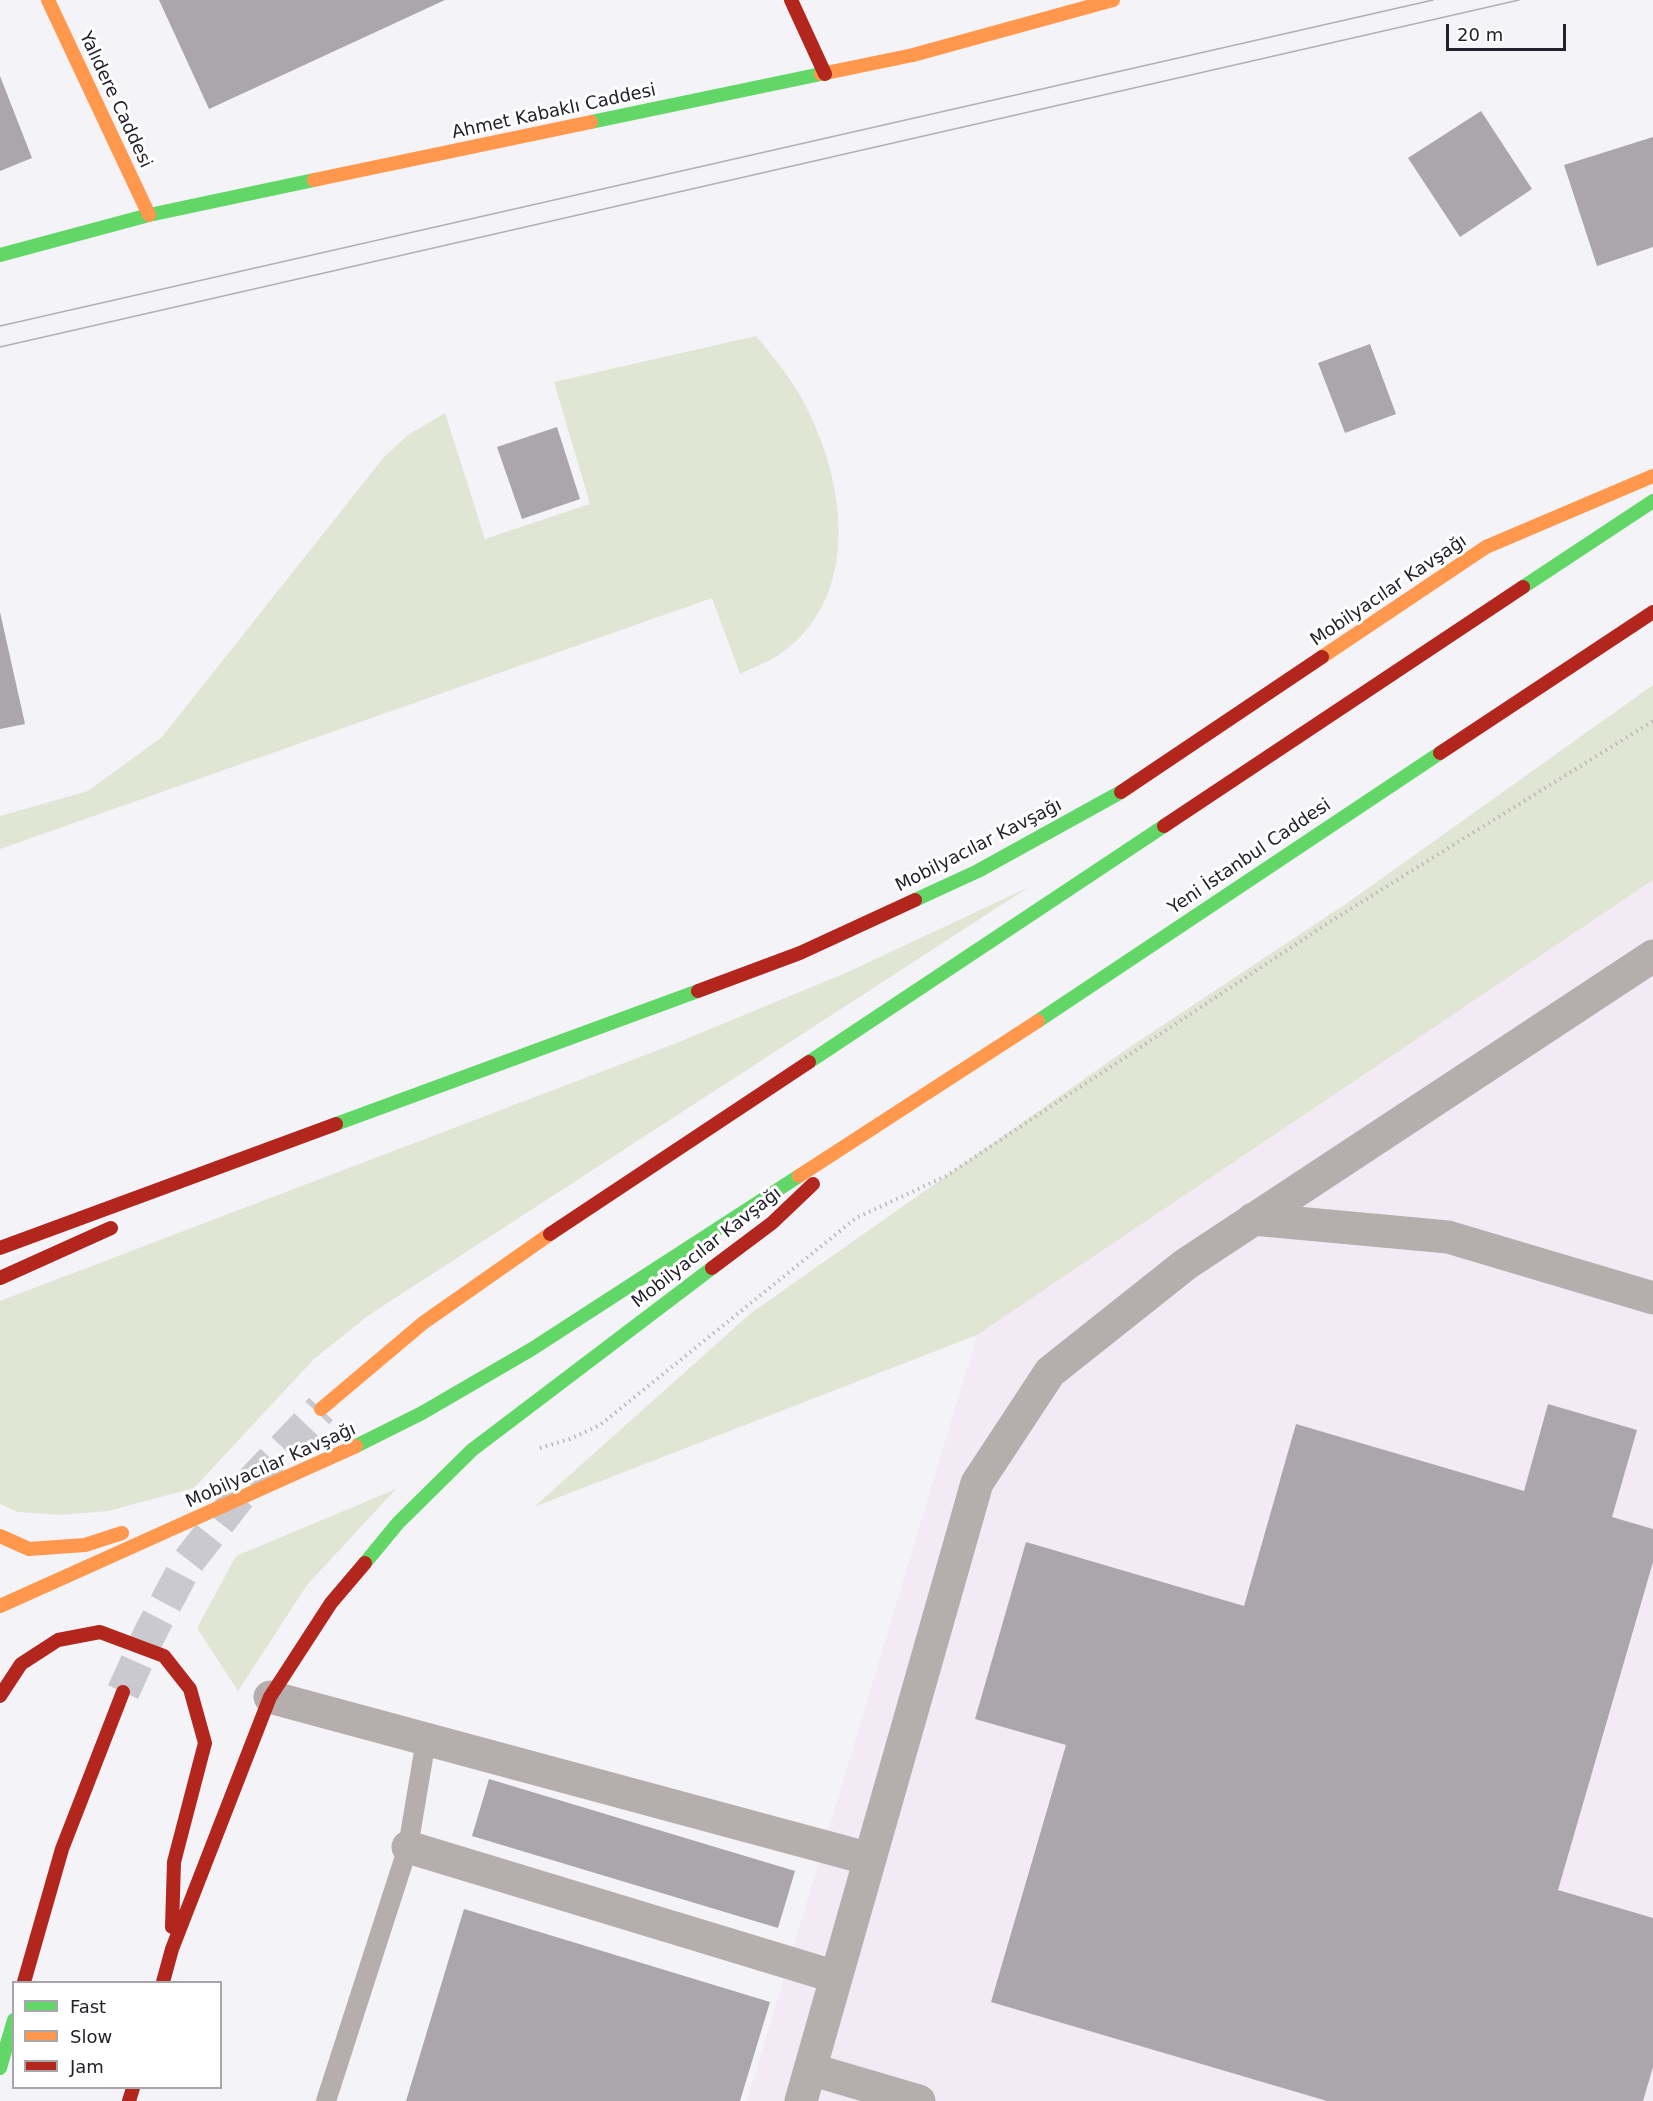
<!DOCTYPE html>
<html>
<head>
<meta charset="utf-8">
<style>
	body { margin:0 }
	#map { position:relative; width:1653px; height:2101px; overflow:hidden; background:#f4f3f8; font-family:"DejaVu Sans",sans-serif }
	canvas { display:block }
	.legend { position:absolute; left:12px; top:1981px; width:210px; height:108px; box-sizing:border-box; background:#fff; border:2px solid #a7a6ab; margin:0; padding:8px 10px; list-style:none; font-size:18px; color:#24212c }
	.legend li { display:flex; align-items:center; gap:12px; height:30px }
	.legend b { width:30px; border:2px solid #a7a6ab }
	.scale { position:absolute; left:1446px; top:24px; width:120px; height:27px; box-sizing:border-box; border:3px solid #24212c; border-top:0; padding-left:8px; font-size:18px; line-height:21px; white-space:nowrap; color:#24212c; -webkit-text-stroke:4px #fff; paint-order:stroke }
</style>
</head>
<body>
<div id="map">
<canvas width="1653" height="2101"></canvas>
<ul class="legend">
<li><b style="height:8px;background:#63d668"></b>Fast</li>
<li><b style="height:8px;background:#ff974d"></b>Slow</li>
<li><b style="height:8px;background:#b3261e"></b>Jam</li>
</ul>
<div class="scale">20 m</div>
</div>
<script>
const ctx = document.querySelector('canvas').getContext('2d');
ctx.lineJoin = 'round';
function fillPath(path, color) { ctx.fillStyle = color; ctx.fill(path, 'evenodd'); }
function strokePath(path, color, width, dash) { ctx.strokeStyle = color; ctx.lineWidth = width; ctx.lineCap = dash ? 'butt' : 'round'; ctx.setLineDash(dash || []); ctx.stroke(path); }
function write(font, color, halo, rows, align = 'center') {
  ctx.font = font + ' "DejaVu Sans",sans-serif'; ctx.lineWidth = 6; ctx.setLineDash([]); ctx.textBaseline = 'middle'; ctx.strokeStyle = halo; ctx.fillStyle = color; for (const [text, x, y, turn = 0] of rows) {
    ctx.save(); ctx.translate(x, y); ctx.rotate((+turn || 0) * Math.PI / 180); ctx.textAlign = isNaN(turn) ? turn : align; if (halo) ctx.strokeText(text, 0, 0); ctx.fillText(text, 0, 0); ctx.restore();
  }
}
const industrial = new Path2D(`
	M1653,880V2101H747L977,1335Z`);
const green = new Path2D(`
	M756,336C773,356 789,376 802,399C846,479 864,599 777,656C766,663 752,668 740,674L712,598L0,849V816L88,791L162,737L384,457L408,435L445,413L485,539L590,504L554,382Z
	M1653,685V880L977,1335L534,1507L751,1313L1124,1051L1350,901Z
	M1029,887L369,1315L314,1359L194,1488L108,1511L61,1515L18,1512L0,1504V1301L674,1044L848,972Z
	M396,1489L307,1585L238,1691L197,1628L236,1556Z`);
const building = new Path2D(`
	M159,0H445L209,109Z
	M0,76L32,158L0,171Z
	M1481,111L1532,189L1460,237L1408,158Z
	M1653,137V247L1597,266L1564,165Z
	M1370,344L1396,414L1345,433L1318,363Z
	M557,427L580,499L522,519L497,447Z
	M0,612L25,724L0,729Z
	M1548,1404L1637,1430L1612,1517L1653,1529V1562L1558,1890L1653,1918V2067L1643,2101H1327L991,2002L1066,1745L975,1719L1026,1542L1244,1606L1296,1424L1524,1491Z
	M489,1779L795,1871L778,1928L472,1836Z
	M464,1909L770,2002L740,2101H406Z`);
const highwayTunnel = new Path2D(`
	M123,1692L149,1635L187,1563L245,1489L321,1409`);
const path = new Path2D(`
	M540,1448L570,1439L600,1425L856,1218L946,1176L1331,921L1653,721`);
const lane = new Path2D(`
	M326,2101L408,1847L426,1740`);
const street = new Path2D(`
	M1253,1219L1448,1237L1653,1298
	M270,1697L870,1859
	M408,1847L836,1977
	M810,2069L919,2101
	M801,2101L977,1483L1050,1372L1186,1264L1653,956`);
const fast = new Path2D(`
	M591,122L821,74
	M0,255L149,215L314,180
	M1523,587L1653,501
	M915,900L978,871L1121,792
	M1038,1021L1440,753
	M809,1062L1164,826
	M336,1124L698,991
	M356,1446L422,1413L532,1349L799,1176
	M365,1563L398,1523L472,1450L712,1268
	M0,2068L14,2020`);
const slow = new Path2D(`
	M48,0L149,215
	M821,74L913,55L1113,0
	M314,180L591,122
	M1322,657L1486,547L1653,476
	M799,1176L1038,1021
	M321,1409L423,1323L550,1234
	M0,1536L29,1549L85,1545L122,1533
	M0,1606L356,1446`);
const jam = new Path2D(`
	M791,0L825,74
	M1440,753L1653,612
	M1121,792L1322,657
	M1164,826L1523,587
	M698,991L800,953L915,900
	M550,1234L809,1062
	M0,1248L336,1124
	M712,1268L772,1223L813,1184
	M0,1278L111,1228
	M0,1696L21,1664L58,1640L100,1632L164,1656L190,1689L205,1743L174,1862L172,1927
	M24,1982L62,1849L123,1692
	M163,1982L172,1949L270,1697L331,1603L365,1563
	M129,2101L133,2088`);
const tram = new Path2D(`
	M0,326L1433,0
	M0,347L1519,0`);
const streetNames = [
	["Yalıdere Caddesi",115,100,65],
	["Ahmet Kabaklı Caddesi",554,112,-12],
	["Mobilyacılar Kavşağı",1389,591,-34],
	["Mobilyacılar Kavşağı",979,846,-27],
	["Yeni İstanbul Caddesi",1250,857,-34],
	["Mobilyacılar Kavşağı",707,1248,-38],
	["Mobilyacılar Kavşağı",271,1466,-24]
];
fillPath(industrial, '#f3eaf6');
fillPath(green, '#e0e6d3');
fillPath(building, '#aba6ac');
strokePath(highwayTunnel, '#cac9cf', 33, [33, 16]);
strokePath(path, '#bbb7b8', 4, [1.5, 4.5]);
strokePath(lane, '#b6aeac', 20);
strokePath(street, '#b6aeac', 33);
strokePath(fast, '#63d668', 14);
strokePath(slow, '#ff974d', 14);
strokePath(jam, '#b3261e', 14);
strokePath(tram, '#b2aeb1', 1.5);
write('18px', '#24212c', '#fff', streetNames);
</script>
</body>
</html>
